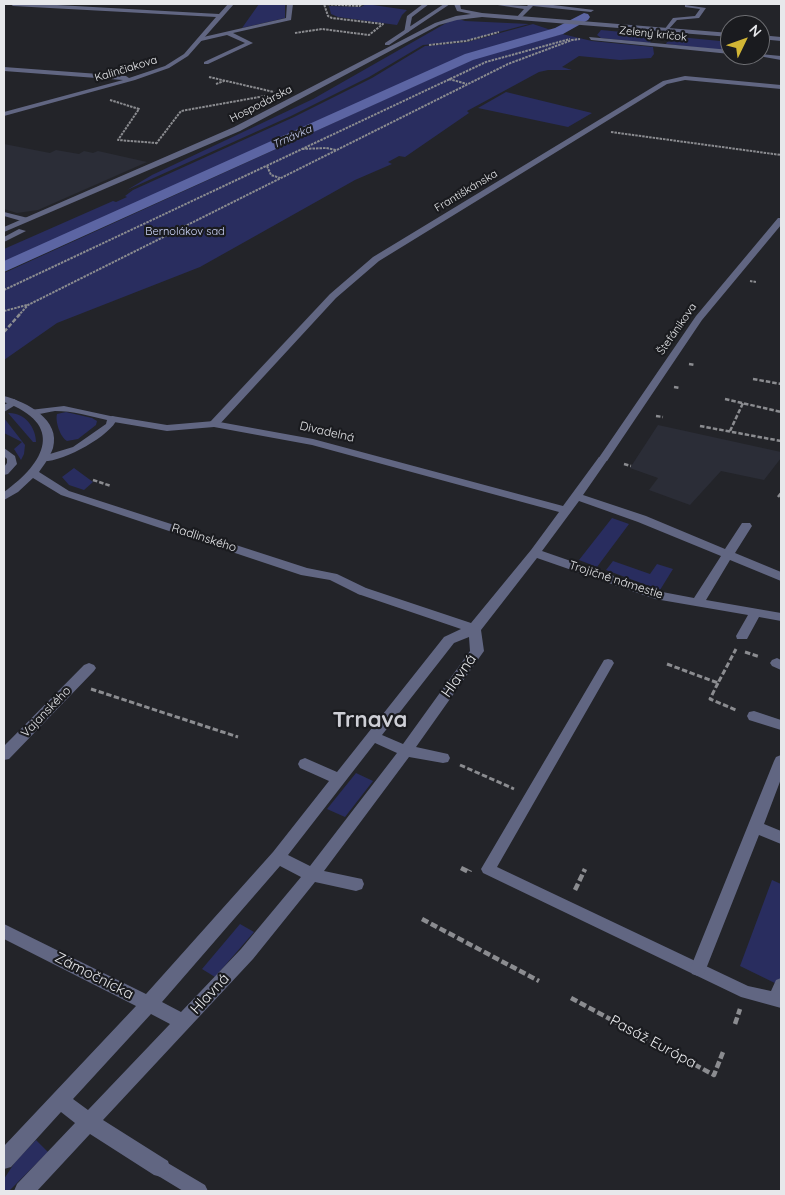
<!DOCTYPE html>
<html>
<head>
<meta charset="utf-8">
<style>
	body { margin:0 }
	#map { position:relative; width:785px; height:1195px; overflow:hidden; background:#232429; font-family:Quicksand,sans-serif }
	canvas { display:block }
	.frame { position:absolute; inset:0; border:5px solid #e7e8eb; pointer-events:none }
	.north { position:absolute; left:720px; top:15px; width:50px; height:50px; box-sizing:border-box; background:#1a1b1f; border:1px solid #6c6d71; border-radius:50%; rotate:48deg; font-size:14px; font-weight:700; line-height:20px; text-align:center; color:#e7e8eb }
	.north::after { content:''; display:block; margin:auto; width:18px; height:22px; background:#d2b635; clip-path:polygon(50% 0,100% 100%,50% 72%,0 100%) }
</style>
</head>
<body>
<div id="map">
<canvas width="785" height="1195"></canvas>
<div class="frame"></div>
<div class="north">N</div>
</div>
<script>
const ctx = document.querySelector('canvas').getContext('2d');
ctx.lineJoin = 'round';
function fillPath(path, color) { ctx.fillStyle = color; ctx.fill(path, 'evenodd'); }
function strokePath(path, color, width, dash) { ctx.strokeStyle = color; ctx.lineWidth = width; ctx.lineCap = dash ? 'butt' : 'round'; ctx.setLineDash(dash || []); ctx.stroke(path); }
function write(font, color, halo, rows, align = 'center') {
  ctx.font = font + ' Quicksand,sans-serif'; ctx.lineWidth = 4.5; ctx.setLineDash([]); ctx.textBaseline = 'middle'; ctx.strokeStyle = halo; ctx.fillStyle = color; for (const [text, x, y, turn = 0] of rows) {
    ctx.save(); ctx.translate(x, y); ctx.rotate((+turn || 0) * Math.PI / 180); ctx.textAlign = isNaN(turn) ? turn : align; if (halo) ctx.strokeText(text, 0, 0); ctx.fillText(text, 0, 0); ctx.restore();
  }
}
const built = new Path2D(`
	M4,144L50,153L56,150L79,154L84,151L93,153L98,151L147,162L38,210L17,213L4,209Z
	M658,425L781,452V458L764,480L721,471L690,505L649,490L658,478L630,468Z`);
const green = new Path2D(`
	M259,4H285V18L242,28Z
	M366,4L407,10L402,15L397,25L338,17L331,14L329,6L361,7Z
	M459,19L465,21L529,24L465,41L423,45L369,77L291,116L127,190L152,175L313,99L448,22Z
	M533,24L551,30L470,54L4,263V249L113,201L116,202L127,197L125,196L133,190L294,117L372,78L425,46L467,42Z
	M601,30L654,35L650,43L601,38L597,35Z
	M562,34L592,41L653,47L654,54L651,58L620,60L579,56L562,67L572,70H548L539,72L467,111L469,113L405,157L399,156L388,162L392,164L355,180L200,267L57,323L4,360V273L476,58Z
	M669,36L730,42V51L666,44L667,42L672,41L668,40Z
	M506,92L592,113L568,127L478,108Z
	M66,412L92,418L97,421L96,425L78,439L67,441C60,437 55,421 57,414Z
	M8,413C24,412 36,427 36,442H33Z
	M4,418L25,445L24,454L21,460L14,449L22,442L4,433Z
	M74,468L93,482L84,490L69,485L62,477Z
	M612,518L629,524L597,567L579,560Z
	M613,561L650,574L657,564L673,569L660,590L606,570Z
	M356,773L373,781L345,817L327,809Z
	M772,880L781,884V986L740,966Z
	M240,924L254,932L215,977L202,969Z
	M36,1140L48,1152L9,1191H4V1179L15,1162Z`);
const canal = new Path2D(`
	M584,13L588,14L590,17L588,20L563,34L473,60L4,272V261L465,54L555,28Z`);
const pathFar3 = new Path2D(`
	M324,4L359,6L363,4
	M295,33L322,29L369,35L383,24L332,18L328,16L324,4
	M429,45L466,41L499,32
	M209,77L274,92
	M449,79L467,84
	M216,84L224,81
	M110,100L139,109L118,140L156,143
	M611,132L781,155
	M156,144L181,111L265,96
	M302,149L326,148L336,150
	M267,166L271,175L280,178
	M750,281L756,282
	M4,290L486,62L570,39
	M4,311L27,305
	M18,316L28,305L508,64L572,40L580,39`);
const pathFar2 = new Path2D(`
	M4,332L20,314
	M689,364L695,365
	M753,379L781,384
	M674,387L680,388
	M725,399L781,412
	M656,416L663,417
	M700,426L781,441
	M730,431L743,403
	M624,464L631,466
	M93,480L111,486
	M778,497L781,493`);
const pathFar1 = new Path2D(`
	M745,652L760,657
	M667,664L718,683L736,649
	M718,683L710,699L736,710
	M91,689L238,737
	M460,765L514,789`);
const path = new Path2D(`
	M461,868L469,872L470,870
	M575,890L585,869
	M422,919L539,981
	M571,998L714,1075L723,1052
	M735,1024L740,1009`);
const service = new Path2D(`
	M287,4H293L291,20L233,33L253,43L208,64H204V62L245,43L227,35L201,41L199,38L286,18Z
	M423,4H429L412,17L409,32L404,33L407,16Z
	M491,4L527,6L529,4H545L594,10L591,12L533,6L519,20L516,18L524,9Z
	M685,5L706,8L699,18L677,20L668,30H664L673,18L695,16L700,9L685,7Z
	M4,212L28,218L29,220L25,222L4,216Z
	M14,399L19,402L17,404L4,412V405Z
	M64,406L115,417L117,419C111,436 58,465 40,461L38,459L40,457L73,447L106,424L107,420C90,416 73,411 55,411C47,412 35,417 28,412L30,410Z
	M4,448L15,456L17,464L8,474L4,475V467L7,463V459L4,456Z
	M608,659L612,660L614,663L497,867L748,986L771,991L776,980L781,978V1008L741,997L483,873L481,869L604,660Z
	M161,1159L205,1185L208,1191H183L155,1174L152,1168L155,1162Z`);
const pedestrian = new Path2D(`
	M112,416L167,425L214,421L313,439L563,506L599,457H607L608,459L583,495L646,516L725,549L742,523H750L752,526L735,553L781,572V581L730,560L706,600L781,613V621L759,617L747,639H737L736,636L748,615L655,599L537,558L481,630L484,651L416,747L448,754L450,758L448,762L443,763L409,757L324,871L362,879L364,884L362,889L356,891L315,882L253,959L103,1120L168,1161L170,1168L168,1175L161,1177L154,1175L90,1134L37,1191H14L17,1184L75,1123L61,1112L11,1167L4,1169V1146L136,1006L4,939V924L146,994L273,852L329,781L300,768L298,764L300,760L305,758L337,772L444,637L461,629L358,594L356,591L358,588H366L471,623L531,550L559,512L312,445L214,427L167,431L108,421L107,419ZM579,501L638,522L721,556L694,598L657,591L542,551ZM469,637L470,651L403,744L382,735L454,643ZM375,743L397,753L310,866L288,855ZM280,866L301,877L241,949L181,1012L162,1002ZM151,1014L170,1024L88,1110L73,1099Z
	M777,658L781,660V670L772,666L770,663L772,660Z
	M754,711L781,720V730L749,720L747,716L749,712Z
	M781,755V779L764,824L781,831V844L759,835L704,974L698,976L692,974L690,969L774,761L776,757Z`);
const minor = new Path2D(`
	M10,4H39L219,14L228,4H234L188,56L169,68L135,80L4,116V112L123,80L4,71V67L126,76L129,78L165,66L184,54L216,17L13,6Z
	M589,37L730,50V54L591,40Z
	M760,54L781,56V60L753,55Z
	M685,76L781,85V89L685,80L667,84L379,261L336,298L218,426H210L209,424L210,422L330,294L373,257L663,81Z
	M778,218H781V225L702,320L607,461H599L598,459L696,316Z
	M4,396C27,402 61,420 53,448C50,457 44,465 39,472L69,491L307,568L337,574L366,588L368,591L362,595L358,594L330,580L301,575L61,495L33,478L18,492L4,500V492C46,462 65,424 4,402Z
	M89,663L94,665L96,668L94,671L9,759L4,760V746L84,665Z`);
const tertiary = new Path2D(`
	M444,4H450L389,45H385V43Z
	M454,4H460L461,9L482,13L730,33V37L482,17L457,20L439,25L240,131L4,232V227L234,127L435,23L456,16L471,14L457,11Z
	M760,35L781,37V41L760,39Z
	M19,229L26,231L4,242V237Z`);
const farStreetnames = [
	["Zelený kríčok",653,34,6],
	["Kalinčiakova",126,69,-17],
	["Hospodárska",261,104,-27],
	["Františkánska",466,191,-31],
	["Štefánikova",677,329,-55]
];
const farWaternames = [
	["Trnávka",292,137,-24]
];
const farParknames = [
	["Bernolákov sad",185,232]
];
const streetNames = [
	["Divadelná",327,432,13],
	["Radlinského",204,538,18],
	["Trojičné námestie",616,580,18],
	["Vajanského",46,712,-46]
];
const nearStreetnames = [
	["Hlavná",459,676,-55],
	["Zámočnícka",94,976,27],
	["Hlavná",210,994,-47],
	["Pasáž Európa",653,1042,28]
];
const townNames = [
	["Trnava",370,720]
];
fillPath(built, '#2b2d37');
fillPath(green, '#292d5f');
fillPath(canal, '#5c65a3');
strokePath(pathFar3, '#8b8c90', 2, [2.5, 1]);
strokePath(pathFar2, '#8b8c90', 2.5, [4.5, 2]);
strokePath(pathFar1, '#8b8c90', 3, [5.5, 2.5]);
strokePath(path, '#8b8c90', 4.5, [7, 3]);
fillPath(service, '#616682');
fillPath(pedestrian, '#616682');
fillPath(minor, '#616682');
fillPath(tertiary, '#616682');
write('11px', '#e7e8eb', '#1a1b1f', farStreetnames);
write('italic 11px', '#c5cdf1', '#1a1b1f', farWaternames);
write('11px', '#d1d9fd', '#1a1b1f', farParknames);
write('12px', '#e7e8eb', '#1a1b1f', streetNames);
write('15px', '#e7e8eb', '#1a1b1f', nearStreetnames);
write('bold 22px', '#cecfd6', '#1a1b1f', townNames);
</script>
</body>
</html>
